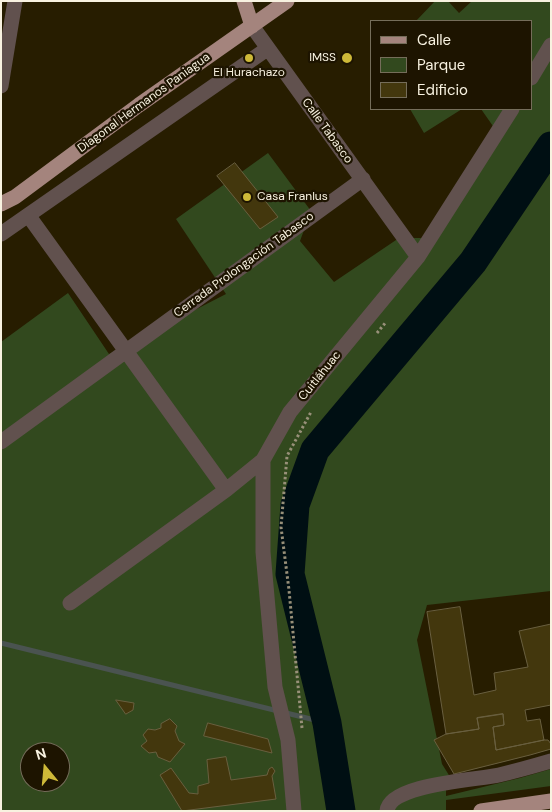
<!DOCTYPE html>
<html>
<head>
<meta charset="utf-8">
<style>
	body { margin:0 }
	#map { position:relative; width:552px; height:812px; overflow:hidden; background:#271d00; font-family:"DM Sans",sans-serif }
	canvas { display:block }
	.frame { position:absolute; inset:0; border:2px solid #f8f2e0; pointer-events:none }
	.legend { position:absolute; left:370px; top:20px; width:162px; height:90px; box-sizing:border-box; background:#1d1400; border:1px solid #756d5a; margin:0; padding:6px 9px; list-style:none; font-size:15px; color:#f8f2e0 }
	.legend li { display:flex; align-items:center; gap:10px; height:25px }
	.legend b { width:25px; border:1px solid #756d5a }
	.north { position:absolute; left:20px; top:742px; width:50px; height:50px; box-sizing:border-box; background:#1d1400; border:1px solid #756d5a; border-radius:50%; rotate:343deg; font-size:14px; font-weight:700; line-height:20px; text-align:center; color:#f8f2e0 }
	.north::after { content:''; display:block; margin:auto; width:18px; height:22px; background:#ceb938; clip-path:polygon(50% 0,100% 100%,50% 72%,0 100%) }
</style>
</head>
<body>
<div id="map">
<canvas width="552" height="812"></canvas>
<div class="frame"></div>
<ul class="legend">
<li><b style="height:6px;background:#a4847d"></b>Calle</li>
<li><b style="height:14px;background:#32491e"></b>Parque</li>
<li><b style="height:14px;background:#43370d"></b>Edificio</li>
</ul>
<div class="north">N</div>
</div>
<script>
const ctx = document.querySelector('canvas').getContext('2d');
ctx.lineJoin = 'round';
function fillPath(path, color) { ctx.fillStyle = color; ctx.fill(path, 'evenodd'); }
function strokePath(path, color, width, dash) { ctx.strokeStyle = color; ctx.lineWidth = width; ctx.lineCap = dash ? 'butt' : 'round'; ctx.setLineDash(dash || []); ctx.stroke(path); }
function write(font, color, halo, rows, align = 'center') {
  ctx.font = font + ' "DM Sans",sans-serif'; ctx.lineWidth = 4.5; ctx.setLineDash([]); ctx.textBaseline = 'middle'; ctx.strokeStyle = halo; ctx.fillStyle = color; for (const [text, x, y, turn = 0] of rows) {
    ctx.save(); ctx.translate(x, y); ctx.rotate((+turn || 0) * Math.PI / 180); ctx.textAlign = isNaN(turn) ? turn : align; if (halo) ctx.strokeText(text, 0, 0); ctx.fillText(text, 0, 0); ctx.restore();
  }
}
const green = new Path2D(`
	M435,1H448L459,13L472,1H551V591L427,605L417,640L442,764L452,780L446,781V796L520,778L551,769V786L446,800V811H1V342L68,293L109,354L226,294L176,219L268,153L311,211L300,241L334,282L399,238H423L495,129L481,109H531V21H416ZM30,752H60V782H30Z
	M410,109H462L424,133Z`);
const stream = new Path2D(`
	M1,643L327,723`);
const river = new Path2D(`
	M341,811L327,723L290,574L295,505L315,450L473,262L551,146`);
const building = new Path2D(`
	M235,163L278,217L260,229L217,176Z
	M460,607L474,695L496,690L494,673L528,667L519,631L551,624V705L525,710L527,721L540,719L544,740L496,750L493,727L504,725L503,714L477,718L479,729L446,734L427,612Z
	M116,700L134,703L133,710L126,714Z
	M503,714L504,725L493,727L496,750L544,740H548L551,744V749L530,755L454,774L434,740L446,734L479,729L477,718Z
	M170,719L177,726L175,731L179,741L185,744L170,762L158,757L156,752L149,753L141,746L147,741L143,735L148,729L155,730L161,728V724Z
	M208,723L268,739L272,753L204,736Z
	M226,757L231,780L267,775L269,769L272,767L275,771L272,776L276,799L182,811L160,775L171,768L189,793L198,794V786L209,783L207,760Z`);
const path = new Path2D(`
	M377,333L386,322
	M302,728L289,590L281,527L287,456L311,412`);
const minor = new Path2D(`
	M252,26L418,257
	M531,78L551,45
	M1,86L15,1
	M28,215L226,490
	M1,234L267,49
	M1,442L363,179
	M70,603L226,490L263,460
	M294,811L288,740L275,687L268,608L263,552V460L290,412L418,257L512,109
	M387,811C389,784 477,780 499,775C516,771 534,766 551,761`);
const major = new Path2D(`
	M244,1L252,26
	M1,204L15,197L139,105L287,1
	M481,811L551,801`);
const markers = [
	[249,58,5,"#ceb938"],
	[347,58,6,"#ceb938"],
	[247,197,5,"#ceb938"]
];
const poiNames = [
	["IMSS",336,58],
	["El Hurachazo",249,73,"center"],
	["Casa Franlus",257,197,"left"]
];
const streetNames = [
	["Diagonal Hermanos Paniagua",144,103,-36],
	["Calle Tabasco",327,131,54],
	["Cerrada Prolongación Tabasco",244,265,-36],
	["Cuitláhuac",320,376,-51]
];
fillPath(green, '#32491e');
strokePath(stream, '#4a5350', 5);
strokePath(river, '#000f13', 29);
fillPath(building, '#43370d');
strokePath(building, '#695f3f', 1);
strokePath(path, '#989079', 3, [2.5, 2.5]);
strokePath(minor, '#61514e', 15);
strokePath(major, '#a4847d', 15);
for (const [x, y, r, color] of markers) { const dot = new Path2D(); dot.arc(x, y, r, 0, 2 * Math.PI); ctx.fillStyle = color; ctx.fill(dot); strokePath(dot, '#1d1400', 2); }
write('12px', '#f8f2e0', '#1d1400', poiNames, 'right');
write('12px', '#f8f2e0', '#1d1400', streetNames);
</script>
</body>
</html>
